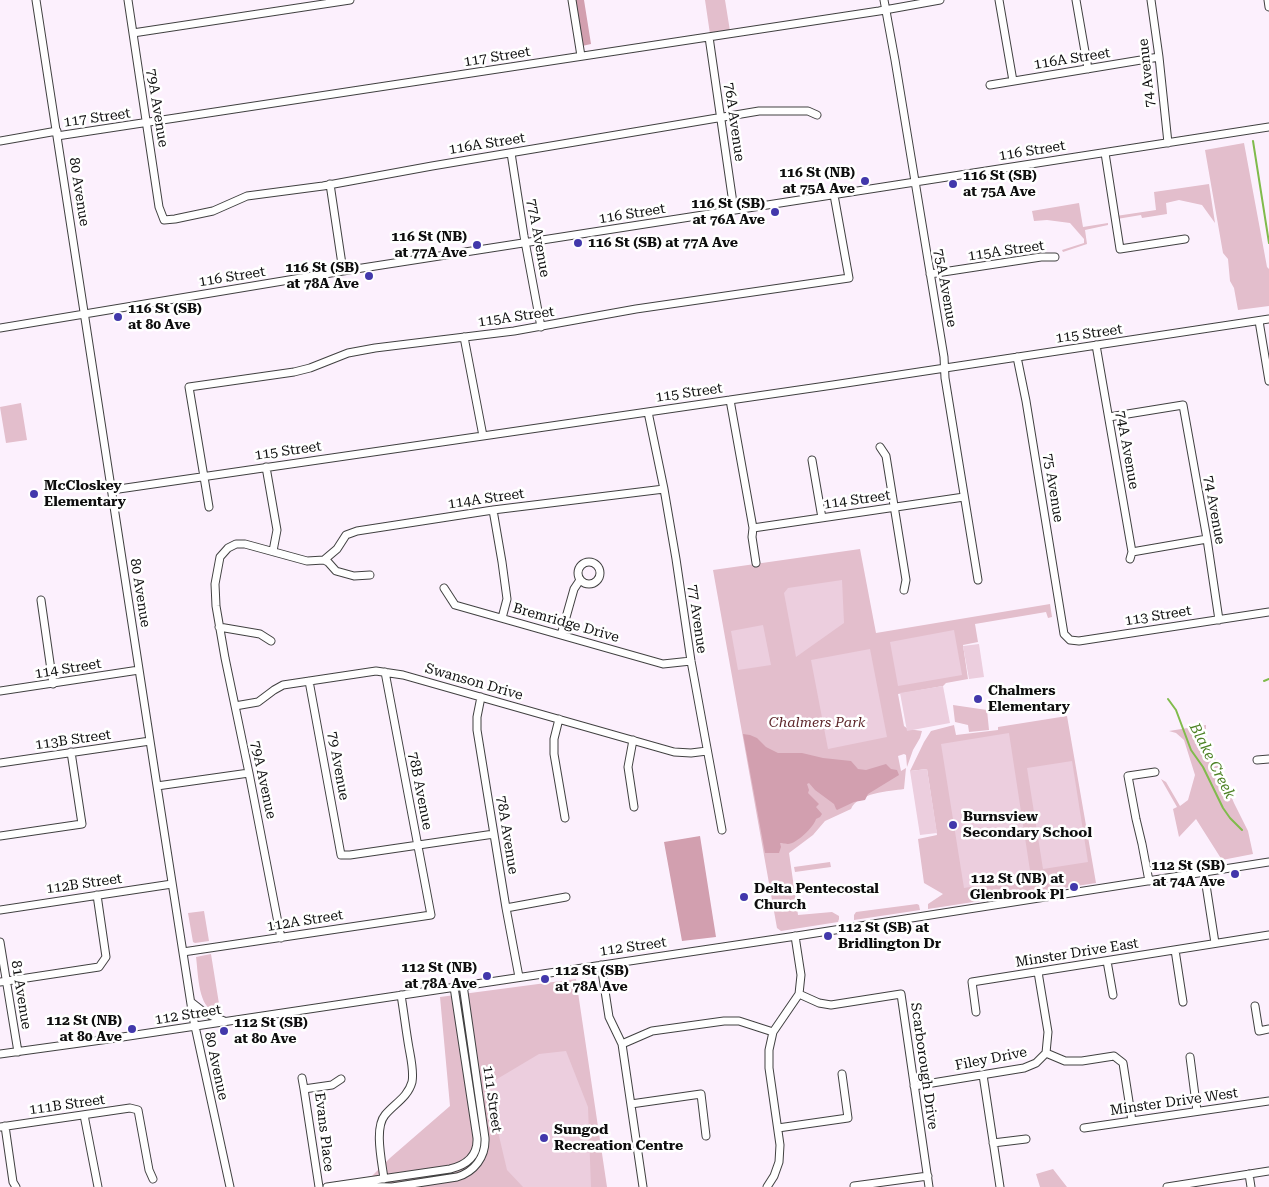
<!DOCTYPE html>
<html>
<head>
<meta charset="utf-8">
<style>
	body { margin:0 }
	canvas { display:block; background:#fcf0fd }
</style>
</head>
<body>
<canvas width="1269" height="1187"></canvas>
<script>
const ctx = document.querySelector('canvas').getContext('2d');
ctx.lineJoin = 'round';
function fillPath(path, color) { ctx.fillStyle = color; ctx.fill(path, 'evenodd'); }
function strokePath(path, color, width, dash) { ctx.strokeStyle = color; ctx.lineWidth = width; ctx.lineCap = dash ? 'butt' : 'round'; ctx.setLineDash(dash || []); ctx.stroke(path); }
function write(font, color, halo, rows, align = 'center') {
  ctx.font = font + ' "Roboto Serif",serif'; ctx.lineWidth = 5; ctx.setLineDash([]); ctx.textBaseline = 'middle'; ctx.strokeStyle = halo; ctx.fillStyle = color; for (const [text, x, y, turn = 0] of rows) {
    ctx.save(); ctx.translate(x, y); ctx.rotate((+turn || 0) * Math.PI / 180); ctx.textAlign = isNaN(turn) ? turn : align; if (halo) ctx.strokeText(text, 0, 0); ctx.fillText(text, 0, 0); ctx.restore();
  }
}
const green = new Path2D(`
	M705,0H725L730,31L710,34Z
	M1244,143L1267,267L1269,269V306L1238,310L1234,288L1230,281L1228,259L1223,253L1205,150Z
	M1209,184L1215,223L1202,205L1179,200L1166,203L1167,214L1142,218L1141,215L1117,219L1116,216L1156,210L1154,192Z
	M1079,203L1083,227L1108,223V225L1085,230L1087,244L1063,252L1062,250L1084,243V239L1070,223L1047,220L1034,221L1032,211Z
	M21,403L27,440L6,443L0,407Z
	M860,549L876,633L1050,604L1052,617L1048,618L1046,612L975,624L978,642L963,645L968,679L946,683L943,686L898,694L904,726L908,729L922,731L920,738L913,750L907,767L906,755L904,754L898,756L901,771L906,768L904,789C890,791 857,793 851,809L825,821L813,835L789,853L798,915L832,912L839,916V919L838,922L781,931L777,928L713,570Z
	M953,705L987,710L989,730L969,732L968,725L955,722Z
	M1067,716L1096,883L928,909V904L943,894L924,883L918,839L937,835L927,769L910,771L924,742L931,731L954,725L956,735L998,730V727Z
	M1206,725V737L1234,803L1248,831L1253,854L1222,860L1196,819L1179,837L1173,809L1177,807L1161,779L1166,782L1180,806L1188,800L1195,775L1184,740L1176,733L1169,731Z
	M830,862L831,867L795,872L794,867Z
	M917,904L919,905L920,910L854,920V915L856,912Z
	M204,911L209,941L195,943L193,942L188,913Z
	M211,954L220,1010C218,1010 214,1010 212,1010C198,1004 198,971 196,957Z
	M576,979L607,1187H316L372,1176L390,1158L450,1106L440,997Z
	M1053,1169L1067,1187H1040L1036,1174Z`);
const forest = new Path2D(`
	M575,0H584L591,44L582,46Z
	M743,734L750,735L757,738L766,747L778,753H802L823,758L851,761L858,769L866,770L886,764L891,769L897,770L899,775L868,794L865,800L854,802L837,810L836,809L834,804L815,790L809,783L807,784L809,790L808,793L819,804L816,807L822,814L820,817L816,819C814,827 796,844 788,844C787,844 781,843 780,843L781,847L779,853H765Z
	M700,836L716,937L682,941L664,842Z`);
const pitch = new Path2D(`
	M842,580L844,623L796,657L784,593L788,588Z
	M763,625L771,665L738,670L731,631Z
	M954,630L962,675L898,686L890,642Z
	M979,644L984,677L969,679L963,646Z
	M870,649L887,737L828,749L811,660Z
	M943,686L950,723L907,731L900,693Z
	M1009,733L1031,877L964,888L941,744Z
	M1072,761L1088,862L1043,869L1027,768Z
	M927,769L937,833L920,835L910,771Z
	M566,1051L588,1107L591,1187H523L507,1170L487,1085L539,1054Z`);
const stream = new Path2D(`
	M1253,141L1269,243
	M1264,681L1269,679
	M1168,699L1176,710L1191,750L1203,767L1223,808L1230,818L1242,830`);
const minor = new Path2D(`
	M36,0L157,786L193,1017L230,1187
	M128,0L159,207L164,220L175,219L213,211L247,196L323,186L432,166L759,111H808L817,115
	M572,0L581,56
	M884,0L895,60L944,357L945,378L978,580
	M999,0L1013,81
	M1076,0L1088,69
	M1151,0L1159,57L1168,143
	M1268,0L1269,7
	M133,33L350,0
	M709,37L734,210
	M990,85L1159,57
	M57,136L879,11L940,0
	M0,141L57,131
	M511,153L524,236L541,327
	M1105,153L1120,249L1185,239
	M330,184L343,271
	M930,274L1041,257H1055
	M1259,321L1269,381
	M0,328L343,271L1269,127
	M464,337L483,436
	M1096,345L1132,552L1130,559
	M1017,357L1026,401L1064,634L1070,640L1079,641L1269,612
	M730,400L753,528L752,537L756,563
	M648,412L664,489L676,559L691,661L722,830
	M1109,417L1183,405L1207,539L1219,620
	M880,447L886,456L906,580L904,590
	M812,460L822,518
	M266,467L277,530L273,551
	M112,490L833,385L1269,319
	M209,507L189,387L294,372L310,368L348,353L375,348L514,331L636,309L849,278L834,195
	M493,510L502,562L507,599L502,618
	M753,528L964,497
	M1132,552L1207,539
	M324,560L337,549L346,535L357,531L493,510L664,489
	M578 573a11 11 0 1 1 22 0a11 11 0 1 1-22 0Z
	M444,588L455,605L663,664L691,661
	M41,600L53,684
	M219,627L260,634L271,641
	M561,635L574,589L580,580
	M309,681L341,855H350L494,834
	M0,691L139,670
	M481,697L477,717V730L506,908L519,977
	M235,706L258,702L274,690L283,685L376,671L403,675L674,752L691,753L707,751
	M559,719L554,739V754L565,818
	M633,740L628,767L634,807
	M1257,760L1269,759
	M0,763L150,741
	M157,786L249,773
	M0,836L82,824L71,752
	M1204,872L1215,943
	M1149,881L1142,844L1136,819L1128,776L1155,772
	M506,908L566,897
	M0,910L172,884
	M281,938L249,773L225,658L216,606L215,584L220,557L228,548L236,544H245L307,561L324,560L328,562L336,571L354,576L370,575
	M0,942L18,1052
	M1175,950L1183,1002
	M183,952L431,915L385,672
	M1107,961L1113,995
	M601,965L609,1017L622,1044L643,1187
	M0,982L99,967L106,957L97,895
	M799,994L819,1003L831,1005L901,994L929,1187
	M191,1002L205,1013L224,1021
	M1255,1006L1259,1031L1269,1029
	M976,1012L972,982L1269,935
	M622,1044L652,1031L724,1021H739L773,1032
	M1046,1053L1065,1061H1082L1114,1056L1123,1063L1132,1121
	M0,1054L109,1039L803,935L1269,862
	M1190,1057L1197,1111
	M983,1075L1000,1187
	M302,1078L304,1089
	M914,1086L1024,1068L1036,1063L1046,1053L1048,1032L1038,972
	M631,1104L701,1094L706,1136
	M84,1115L98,1187
	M5,1126L13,1182L16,1187
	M0,1127L130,1108L138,1110L149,1170L153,1179
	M778,1128L848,1118L842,1074
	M1084,1128L1269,1101
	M993,1143L1026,1139
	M1249,1174L1251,1187
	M384,1179C382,1162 374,1128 385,1115C394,1104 408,1097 412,1082C414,1072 411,1059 409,1048C406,1031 404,1013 401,995
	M350,1186L392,1187L457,1177C474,1172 486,1157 485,1138L463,985
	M854,1186L928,1176
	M319,1187L304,1089L332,1085L341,1079
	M327,1187L450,1169C467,1165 478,1156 477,1138L454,987
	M767,1187L774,1176L779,1162L780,1145L769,1068V1050L773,1032L799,994L801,975L795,936
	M1167,1187L1269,1171`);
const markers = [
	[865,181,5,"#4238ab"],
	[953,184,5,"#4238ab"],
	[775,212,5,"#4238ab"],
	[578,243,5,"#4238ab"],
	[477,245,5,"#4238ab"],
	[369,276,5,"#4238ab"],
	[118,317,5,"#4238ab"],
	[34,494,5,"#4238ab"],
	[978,699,5,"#4238ab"],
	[953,825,5,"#4238ab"],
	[1235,874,5,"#4238ab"],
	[1074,887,5,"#4238ab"],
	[744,897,5,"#4238ab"],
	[828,936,5,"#4238ab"],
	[487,976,5,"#4238ab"],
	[545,979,5,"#4238ab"],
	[132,1029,5,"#4238ab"],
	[224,1031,5,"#4238ab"],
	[544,1138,5,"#4238ab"]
];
const streetNames = [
	["117 Street",497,57,-9],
	["116A Street",1072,59,-9],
	["74 Avenue",1147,73,-96],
	["79A Avenue",157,108,81],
	["117 Street",97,118,-8],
	["76A Avenue",734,122,82],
	["116A Street",487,144,-9],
	["116 Street",1032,151,-9],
	["80 Avenue",79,192,81],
	["116 Street",632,214,-9],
	["77A Avenue",538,238,80],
	["115A Street",1006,251,-8],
	["116 Street",232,277,-9],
	["75A Avenue",945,288,80],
	["115A Street",516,317,-8],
	["115 Street",1089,334,-8],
	["115 Street",689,393,-8],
	["74A Avenue",1127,450,80],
	["115 Street",288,451,-8],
	["75 Avenue",1053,488,81],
	["114A Street",486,499,-8],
	["114 Street",857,500,-8],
	["74 Avenue",1214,510,80],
	["80 Avenue",140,593,81],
	["113 Street",1158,616,-9],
	["77 Avenue",697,619,82],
	["Bremridge Drive",566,623,16],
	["114 Street",68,669,-9],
	["Swanson Drive",474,682,16],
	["113B Street",73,740,-8],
	["79 Avenue",338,766,80],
	["79A Avenue",263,780,78],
	["78B Avenue",420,791,79],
	["78A Avenue",507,835,81],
	["112B Street",84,884,-8],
	["112A Street",305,921,-9],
	["112 Street",633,947,-8],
	["Minster Drive East",1077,953,-9],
	["81 Avenue",21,995,81],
	["112 Street",188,1015,-9],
	["Filey Drive",991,1059,-11],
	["80 Avenue",216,1066,78],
	["Scarborough Drive",924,1066,82],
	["111 Street",492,1099,82],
	["Minster Drive West",1174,1102,-8],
	["111B Street",67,1105,-8],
	["Evans Place",324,1132,83]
];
const poiNames = [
	["116 St (NB)",855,173,"right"],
	["at 75A Ave",855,189,"right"],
	["116 St (SB)",963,176],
	["at 75A Ave",963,192],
	["116 St (SB)",765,204,"right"],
	["at 76A Ave",765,220,"right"],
	["116 St (NB)",467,237,"right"],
	["at 77A Ave",467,253,"right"],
	["116 St (SB) at 77A Ave",588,243],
	["116 St (SB)",359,268,"right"],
	["at 78A Ave",359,284,"right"],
	["116 St (SB)",128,309],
	["at 80 Ave",128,325],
	["McCloskey",44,486],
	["Elementary",44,502],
	["Chalmers",988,691],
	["Elementary",988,707],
	["Burnsview",963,817],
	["Secondary School",963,833],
	["112 St (SB)",1225,866,"right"],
	["at 74A Ave",1225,882,"right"],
	["112 St (NB) at",1064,879,"right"],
	["Glenbrook Pl",1064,895,"right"],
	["Delta Pentecostal",754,889],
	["Church",754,905],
	["112 St (SB) at",838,928],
	["Bridlington Dr",838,944],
	["112 St (NB)",477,968,"right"],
	["at 78A Ave",477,984,"right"],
	["112 St (SB)",555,971],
	["at 78A Ave",555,987],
	["112 St (NB)",122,1021,"right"],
	["at 80 Ave",122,1037,"right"],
	["112 St (SB)",234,1023],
	["at 80 Ave",234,1039],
	["Sungod",554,1130],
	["Recreation Centre",554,1146]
];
const parkNames = [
	["Chalmers Park",817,723]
];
const waterNames = [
	["Blake Creek",1212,761,63]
];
fillPath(green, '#e3becc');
fillPath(forest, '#d29faf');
fillPath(pitch, '#eccede');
strokePath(stream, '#80bb4c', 2);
strokePath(minor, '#414141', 9);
strokePath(minor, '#fff', 7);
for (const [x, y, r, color] of markers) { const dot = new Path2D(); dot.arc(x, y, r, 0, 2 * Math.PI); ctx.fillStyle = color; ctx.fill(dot); strokePath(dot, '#fff', 2); }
write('14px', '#0e0e0e', '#fff', streetNames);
write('bold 14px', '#0e0e0e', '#fff', poiNames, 'left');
write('italic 14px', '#5d262a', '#fff', parkNames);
write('italic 15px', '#4d8225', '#fff', waterNames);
</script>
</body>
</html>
